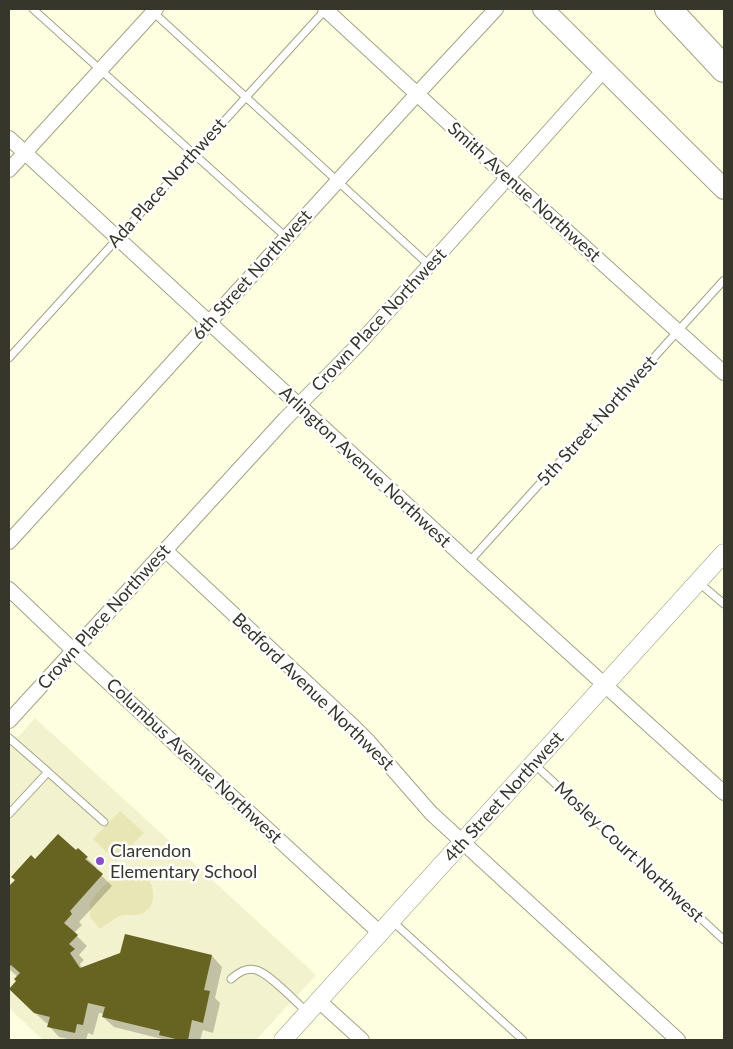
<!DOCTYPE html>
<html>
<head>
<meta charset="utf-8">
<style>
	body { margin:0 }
	#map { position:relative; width:733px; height:1049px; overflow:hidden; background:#fefee1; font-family:Lato,sans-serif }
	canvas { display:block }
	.frame { position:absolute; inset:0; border:10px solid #36362b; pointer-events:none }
</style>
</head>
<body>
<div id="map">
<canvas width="733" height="1049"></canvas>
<div class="frame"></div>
</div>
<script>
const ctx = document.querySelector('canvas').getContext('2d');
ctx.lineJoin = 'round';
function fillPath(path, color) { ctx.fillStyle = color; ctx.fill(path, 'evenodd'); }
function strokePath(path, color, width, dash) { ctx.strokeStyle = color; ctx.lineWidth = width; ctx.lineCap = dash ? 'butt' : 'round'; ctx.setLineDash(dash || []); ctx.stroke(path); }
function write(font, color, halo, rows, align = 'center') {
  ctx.font = font + ' Lato,sans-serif'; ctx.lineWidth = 5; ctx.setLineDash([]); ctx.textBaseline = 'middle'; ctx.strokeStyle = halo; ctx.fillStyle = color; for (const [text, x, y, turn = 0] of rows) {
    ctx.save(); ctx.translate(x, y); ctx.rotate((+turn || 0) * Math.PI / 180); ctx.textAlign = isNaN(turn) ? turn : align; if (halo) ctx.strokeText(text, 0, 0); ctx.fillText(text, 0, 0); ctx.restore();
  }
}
const built = new Path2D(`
	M35,718L316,975L256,1040H43L9,1008V747Z`);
const green = new Path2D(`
	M120,811L144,833L116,861L93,839Z
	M126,868C142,872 154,878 153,896C153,901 151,907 147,910C138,918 130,913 120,916C113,919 106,925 100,929L90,917C90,913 89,908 90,905C94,892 115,875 126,868Z`);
const shadow = new Path2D(`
	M78,850L97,868L95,869L112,886L79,922L82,925L74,933L87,946L79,955L84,960L80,964L82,969L121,954L126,935L212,956L222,967L215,998L220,1003L213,1033L203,1030L200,1040H166L114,1027L103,1017L104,1014L99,1013L93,1035L88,1033L86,1040H73L59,1037L49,1026V1024L46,1023L20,999L18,977L9,969V888L35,861L76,852Z`);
const building = new Path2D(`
	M58,834L76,850L78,848L88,857L85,859L103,874L70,911L72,914L64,923L78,935L69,944L75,949L70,953L80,968L120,953L125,934L212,955L204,990L210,991L203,1023L192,1020L188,1040H180L159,1035L160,1031L102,1017L105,1007L88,1003L83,1025L77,1024L75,1033L47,1027L50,1017L34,1013L9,989L16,981L14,979L20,973L11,965L9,968V886L15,880L11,877L31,855L35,859Z`);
const service = new Path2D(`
	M33,9L286,237
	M153,12L429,265
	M9,358L326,9
	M469,562L724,280
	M698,582L724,604
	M9,738L48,772L9,814
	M534,764L724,940
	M48,772L104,822
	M392,921L523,1040
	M231,979C238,973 246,967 256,970C269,973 297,1003 308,1013`);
const minor = new Path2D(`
	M325,9L508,178L724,373
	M9,138L469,562L724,793
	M9,170L156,9
	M9,542L417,94L496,9
	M165,550L351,724L369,742L431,813L678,1040
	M9,589L73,650L380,933
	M9,721L285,419L357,346L604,70
	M319,1001L362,1040`);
const tertiary = new Path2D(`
	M283,1040L724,553`);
const secondary = new Path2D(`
	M543,9L724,189`);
const motorway = new Path2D(`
	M668,9L724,69`);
const markers = [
	[100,861,5,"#8850c8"]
];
const streetNames = [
	["Ada Place Northwest",167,183,-48],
	["Smith Avenue Northwest",524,192,42],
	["6th Street Northwest",252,275,-48],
	["Crown Place Northwest",379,320,-47],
	["5th Street Northwest",597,421,-48],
	["Arlington Avenue Northwest",365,467,43],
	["Crown Place Northwest",104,617,-48],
	["Bedford Avenue Northwest",313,692,44],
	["Columbus Avenue Northwest",194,761,43],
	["4th Street Northwest",504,797,-48],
	["Mosley Court Northwest",629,852,43]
];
const poiNames = [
	["Clarendon",110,851],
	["Elementary School",110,872]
];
fillPath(built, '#f3f2ce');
fillPath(green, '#e8e6b5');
fillPath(shadow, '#0003');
fillPath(building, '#676321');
strokePath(service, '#a3a388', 9);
strokePath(minor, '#a3a388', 16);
strokePath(tertiary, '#a3a388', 19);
strokePath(secondary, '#a3a388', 22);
strokePath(motorway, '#a3a388', 28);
strokePath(service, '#fff', 7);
strokePath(minor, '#fff', 14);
strokePath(tertiary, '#fff', 18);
strokePath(secondary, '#fff', 20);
strokePath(motorway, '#fff', 26);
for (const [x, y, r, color] of markers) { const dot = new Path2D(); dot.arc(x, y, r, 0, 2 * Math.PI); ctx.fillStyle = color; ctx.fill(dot); strokePath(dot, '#fff', 2); }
write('18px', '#36362b', '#fff', streetNames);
write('18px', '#36362b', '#fff', poiNames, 'left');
</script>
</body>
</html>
